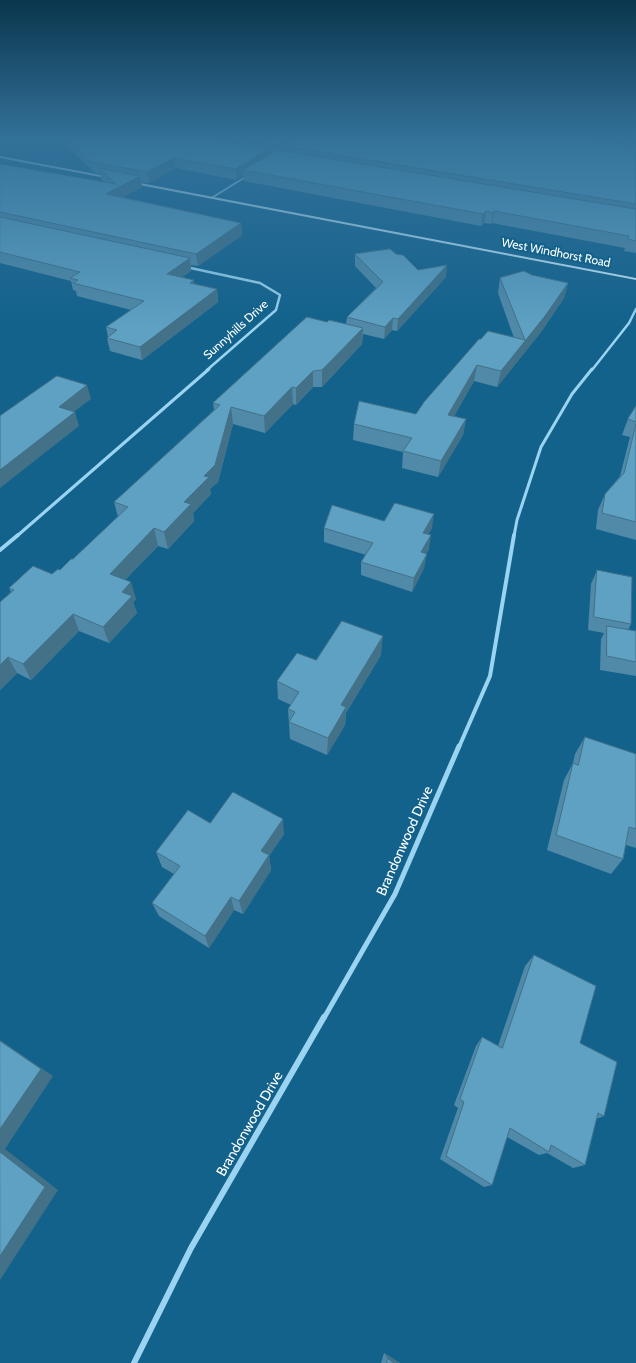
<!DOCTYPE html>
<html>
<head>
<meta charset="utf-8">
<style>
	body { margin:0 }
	canvas { display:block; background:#12628c }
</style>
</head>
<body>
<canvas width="636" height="1363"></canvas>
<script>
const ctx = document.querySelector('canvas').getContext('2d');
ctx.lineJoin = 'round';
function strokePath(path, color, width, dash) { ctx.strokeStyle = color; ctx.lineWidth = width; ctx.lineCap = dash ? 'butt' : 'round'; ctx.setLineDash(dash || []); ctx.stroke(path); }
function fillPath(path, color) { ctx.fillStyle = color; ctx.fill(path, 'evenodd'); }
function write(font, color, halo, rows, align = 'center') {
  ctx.font = font + ' Cabin,sans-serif'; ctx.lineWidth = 4; ctx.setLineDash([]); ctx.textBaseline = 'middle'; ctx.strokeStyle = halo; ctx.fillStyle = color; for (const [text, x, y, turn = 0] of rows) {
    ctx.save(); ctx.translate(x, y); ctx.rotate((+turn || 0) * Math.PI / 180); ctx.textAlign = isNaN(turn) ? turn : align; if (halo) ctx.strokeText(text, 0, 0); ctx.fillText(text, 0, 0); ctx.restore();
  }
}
const streetFar5 = new Path2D(`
	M213,197L247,176`);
const streetFar4 = new Path2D(`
	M186,267L260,283L280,295L276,310L207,370
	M592,370L629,323L636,309`);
const streetFar3 = new Path2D(`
	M17,536L209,369
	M514,536L517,520L541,447L572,394L592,369`);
const streetFar2 = new Path2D(`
	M0,550L18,535
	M459,747L490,676L514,535`);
const streetFar1 = new Path2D(`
	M324,1018L395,894L459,746`);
const street = new Path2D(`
	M134,1363L191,1248L324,1017`);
const secondary = new Path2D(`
	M0,156L111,177L113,178L111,179L0,158Z
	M130,181L636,278V280L129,183Z`);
const wall = new Path2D(`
	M62,138H636V253L624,251L625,248L492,223L491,224L484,223L481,226L244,181L243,175L236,180L176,168L149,183L141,182L142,187L122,197L241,223L242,235L198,266L191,265V271L182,277L194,284L217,289L218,302L142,360L110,351L107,338L108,337L106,327L131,310L77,296L76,291L73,290L71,281L0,263V164L104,182L101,179L100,174L95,173L63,142Z
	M355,254H396L418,270L446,277L397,331L392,330L384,339L363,334L362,344L322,387H313L296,405L293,404L265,433L233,424L218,482L210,489L211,494L193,513L194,521L168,549L158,546L125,580L136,599L133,602L137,613L109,643L79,631L31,680L17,673L0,690V602L11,592L9,588L52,574L60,570L73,559L118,517L114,502L214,410L213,403L327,322L346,324L347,317L376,288L355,266Z
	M532,275L568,283L564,298L541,332L497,387L474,381L454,416L466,419L463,435L438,477L402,468L403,452L353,440L354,424L416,414L481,339L514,338L498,293L500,278Z
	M636,406V540L596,529L598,510L605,494L620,476L630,437L622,435L628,419Z
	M384,521L432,528L428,534L429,549L426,554L424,568L412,592L361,575V562L366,555L324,542V528Z
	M597,570L631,624L628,630L636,631V676L600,670L601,639L604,633L588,630L591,584Z
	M381,655L346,713L345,725L327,755L290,739L288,709L291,705L278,699L277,681L316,660Z
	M585,737L636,754V848L626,845L623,859L611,874L547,850L564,780L573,763L575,754Z
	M210,823L284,834L269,856L271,870L243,914L234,910L209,948L159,916L152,903L174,874L162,867L156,852Z
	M534,955L580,1043L604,1116L596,1119L585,1165L573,1168L547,1153L539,1155L507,1137L492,1185L484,1187L440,1159L458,1108L454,1105L476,1046L482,1037L498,1046L525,966Z
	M384,1353L400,1363H381Z`);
const shadedWall = new Path2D(`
	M288,138H306L283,146V151L276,155V145Z
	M269,149L270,159L243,170V175L236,180V169Z
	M174,158L176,168L149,183L147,172Z
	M140,176L142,187L108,205L106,194Z
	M486,211L484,223L481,226L483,214Z
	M494,211L492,223L491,224L493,213Z
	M241,223L242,235L198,266L196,254Z
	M190,258L191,271L169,286L167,274Z
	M447,265L446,277L397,331L398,319Z
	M194,280L195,292L190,283Z
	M568,283L564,298L541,332L497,387L501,371Z
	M217,289L218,302L142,360L140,347Z
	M393,318L392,330L384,339L385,327Z
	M363,328L362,344L322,387V370Z
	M477,365L474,381L446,431L448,415Z
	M313,371V387L296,405V388Z
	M87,385L91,399L63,420L59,407Z
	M292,387L293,404L265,433L264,416Z
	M231,407L233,424L218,482L210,489L211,494L193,513L194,521L168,549L164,532L184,502L204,476Z
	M75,412L79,426L0,488V470Z
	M466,419L463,435L438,477L441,461Z
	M434,514L432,528L421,547L423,533Z
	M154,528L158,546L115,590L110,574Z
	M431,535L429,549L419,566L421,552Z
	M427,554L424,568L412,592L414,578Z
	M131,582L136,599L133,602L137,613L109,643L103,627L122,592Z
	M73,614L79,631L31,680L23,664Z
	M383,636L381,655L346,713L345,725L327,755L328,738L341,705Z
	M8,657L17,673L0,690V665Z
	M283,819L284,834L269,856L271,870L243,914L239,901L261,851Z
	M231,897L234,910L209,948L205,936Z
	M0,1040L53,1076L5,1149L58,1190L0,1280Z
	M384,1353L400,1363H394L388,1359Z`);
const building = new Path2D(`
	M67,138H202L269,149L236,169L174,158L147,172L92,162Z
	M231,138H288L276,145Z
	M297,138H579L636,146V204L283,146Z
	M612,138H636V141Z
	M277,150L636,209V241L628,239L629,236L494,211L493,213L486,211L483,214L243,170Z
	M0,164L116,184L99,168L140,176L106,194L241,223L196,254L0,212Z
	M0,217L190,258L167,274L194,280L190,283L217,289L140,347L107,338L117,330L106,327L144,301L73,283L78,280L70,278L80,272L0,252Z
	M390,249L396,254L403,255L418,270L447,265L398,319L393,318L385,327L347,317L383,282L355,254Z
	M524,271L532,275L568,283L545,316L501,371L477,365L448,415L466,419L441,461L403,451L412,438L354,424L359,401L416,414L424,402L479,339H481L488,331L525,340L500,278Z
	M307,317L327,322L329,320L363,328L322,370L313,371L296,388L292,387L264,416L231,407L215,465L204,476L209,477L184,502L191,504L164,532L154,528L110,574L131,582L122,592L132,596L103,627L73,614L23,664L8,657L0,665V602L14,590L9,588L33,566L52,574L58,569L60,570L71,559H73L128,507L114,502L220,405L213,403Z
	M57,376L87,385L59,407L75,412L0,470V416Z
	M636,406V422L628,419Z
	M636,424V522L602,513L605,494L624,473Z
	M395,503L434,514L423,533L431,535L421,552L427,554L414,578L361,562L373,543L324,528L332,505L384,521Z
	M597,570L632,577L631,624L594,617Z
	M342,621L383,636L341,705L346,707L328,738L289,722L295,712L288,709L299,692L277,681L297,653L316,660Z
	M607,626L636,631V662L607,656Z
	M585,737L636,754V829L629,827L623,859L556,835L573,763L578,765Z
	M233,792L283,819L261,851L269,855L239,901L231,897L205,936L152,903L180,866L156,852L188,810L210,823Z
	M534,955L596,986L580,1043L617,1062L604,1116L598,1113L585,1165L551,1145L549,1152L510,1128L492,1185L446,1156L464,1102L460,1099L482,1037L502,1048Z
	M0,1041L41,1069L0,1129Z
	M0,1152L45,1187L0,1256Z
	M388,1359L394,1363H387Z`);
const farStreetnames = [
	["West Windhorst Road",556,253,11],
	["Sunnyhills Drive",236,330,-42]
];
const streetNames = [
	["Brandonwood Drive",405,841,-66],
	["Brandonwood Drive",250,1124,-60]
];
strokePath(streetFar5, '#9ad4f1', 2);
strokePath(streetFar4, '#9ad4f1', 2.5);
strokePath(streetFar3, '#9ad4f1', 3);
strokePath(streetFar2, '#9ad4f1', 4);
strokePath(streetFar1, '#9ad4f1', 5);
strokePath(street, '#9ad4f1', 6);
fillPath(secondary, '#c8eafc');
fillPath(wall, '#518aa8');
fillPath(shadedWall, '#427188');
fillPath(building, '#5ea1c3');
strokePath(building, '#427188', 1);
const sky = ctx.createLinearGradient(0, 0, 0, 328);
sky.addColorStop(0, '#0a364d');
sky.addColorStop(0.42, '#337199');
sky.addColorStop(1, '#33719900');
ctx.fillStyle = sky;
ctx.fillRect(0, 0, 636, 328);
write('12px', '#fff', '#12628c', farStreetnames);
write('14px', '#fff', '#12628c', streetNames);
</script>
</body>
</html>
